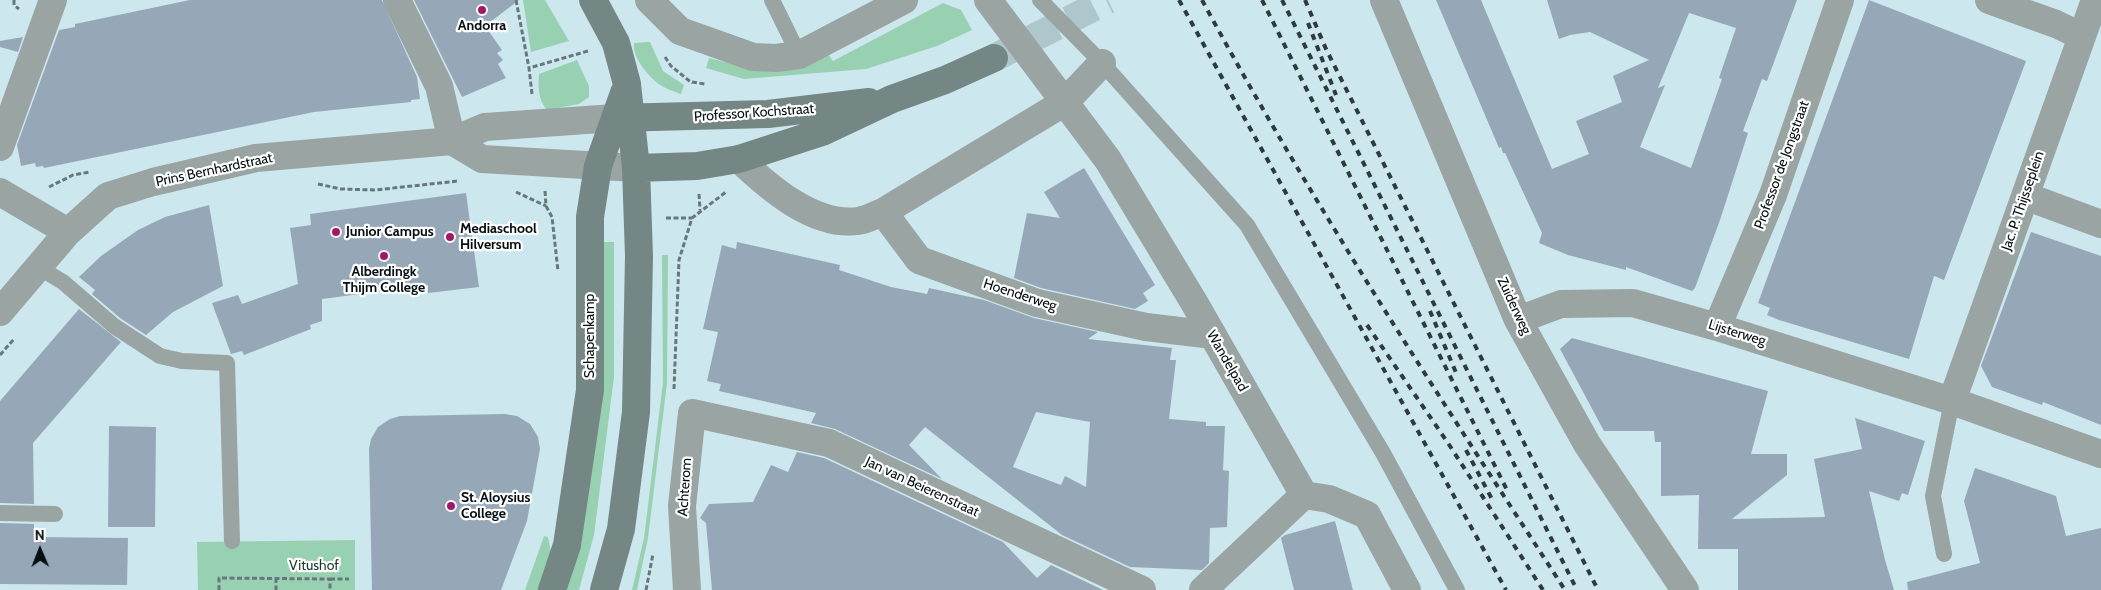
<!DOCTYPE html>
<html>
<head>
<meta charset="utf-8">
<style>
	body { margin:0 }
	#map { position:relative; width:2101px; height:590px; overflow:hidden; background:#cce7ee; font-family:Cabin,sans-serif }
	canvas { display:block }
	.north { position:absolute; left:15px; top:525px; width:50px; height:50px; -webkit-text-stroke:4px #fff; paint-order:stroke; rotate:359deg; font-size:14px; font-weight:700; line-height:20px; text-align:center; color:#060f12 }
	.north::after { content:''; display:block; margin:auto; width:18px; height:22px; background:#060f12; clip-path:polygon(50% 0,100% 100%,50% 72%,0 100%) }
</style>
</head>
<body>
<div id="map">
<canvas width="2101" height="590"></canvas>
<div class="north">N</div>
</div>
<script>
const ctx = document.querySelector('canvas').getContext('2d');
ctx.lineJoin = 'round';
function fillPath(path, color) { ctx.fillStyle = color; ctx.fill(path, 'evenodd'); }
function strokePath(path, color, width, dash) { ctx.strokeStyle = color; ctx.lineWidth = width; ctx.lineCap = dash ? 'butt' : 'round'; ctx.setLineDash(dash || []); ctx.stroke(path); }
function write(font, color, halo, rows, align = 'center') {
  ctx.font = font + ' Cabin,sans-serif'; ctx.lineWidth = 4.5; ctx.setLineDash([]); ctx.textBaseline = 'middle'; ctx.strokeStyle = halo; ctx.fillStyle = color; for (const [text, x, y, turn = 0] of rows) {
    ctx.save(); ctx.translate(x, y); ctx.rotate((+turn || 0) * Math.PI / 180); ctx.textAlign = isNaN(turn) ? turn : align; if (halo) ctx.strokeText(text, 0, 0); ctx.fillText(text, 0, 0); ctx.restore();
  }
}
const green = new Path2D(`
	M523,0H545L569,41L531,52Z
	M943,3L961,10L972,30L937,46L866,69L744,79L706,68L709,58L741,66L828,54L833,61Z
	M650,42L663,71L684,85L681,94C674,91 665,89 659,84C648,76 632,57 634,43Z
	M577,60L589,86V97L579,104L547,110C538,100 538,87 539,74Z
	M600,242H614V377L594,535L579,590H565Z
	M662,255H668L667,383L648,538L637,590H632L644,538L663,382Z
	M544,536L548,537L554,567L545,590H525Z
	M355,540V590H198L197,542Z`);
const building = new Path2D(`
	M190,0H382L417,77L420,99L411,100V102L314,112L44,168L43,166L36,167L35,163L21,166L17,145L59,30L75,27V24Z
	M414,0H519L485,26L502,50L497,53L503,60L498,64L506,78L462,97Z
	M1436,0H1481L1552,169L1589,154L1576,121L1622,102L1613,76L1649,60L1590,32L1570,35L1559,39L1547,0H1797L1767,81L1762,79L1743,131L1748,133L1720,220L1695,288L1692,291L1626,267V270L1568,255L1539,243L1542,233L1505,153H1503L1501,147L1499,148ZM1689,13L1736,28L1719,78L1722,79L1691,168L1640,147L1665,85L1658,88Z
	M1869,0L2026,61L1944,280L1934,276L1909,359L1779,320L1767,315L1770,308L1758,303Z
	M23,37L18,52L0,47V41Z
	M1084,168L1155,285L1143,293L1148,301L1135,309L1041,288L1014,278L1027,213L1060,218L1044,192Z
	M466,193L479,287L428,293V285L322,299V321L310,325L311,329L244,355L242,351L231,354L212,303L238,295L242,304L298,284L290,228L311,225L310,214Z
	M209,205L223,286L173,312L146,335L120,318L92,294L95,290L79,277L101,256L138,230L165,217Z
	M2031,232L2101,256V425L2043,402L2042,405L1992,387L1981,366Z
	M737,242L840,265L839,270L891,287L927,294L929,288L961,295L984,300L1034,318L1098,332L1088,339L1172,348L1170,360H1176L1169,419L1206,422V426H1225L1223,470L1229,471L1227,527L1210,528L1209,563L1202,570L1130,567L1062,535L925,427L909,445L942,479L835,429L811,423L816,413L719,391L721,384L707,381L718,332L703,329L722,245L736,249ZM1036,412L1090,422L1086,487L1065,476L1061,485L1013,467Z
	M79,309L121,342L33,443L34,504L0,503V401Z
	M1572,338L1768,391L1751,454H1787V475L1732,519L1825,517L1814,459L1862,449L1855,418L1925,441L1908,495L1902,493L1899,501L1869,491L1885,560L1894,590H1738V549H1698L1699,495L1661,496V442H1655L1654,431H1604L1560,349Z
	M505,414L517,416L530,424L538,437L540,449L527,521L501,590H372L369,449L371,439L378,427L390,419L400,416Z
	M109,426L156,427L155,527H108Z
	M797,452L824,458L1003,542L1037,578L1051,565L1103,590H712L706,523L700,518L709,504L753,502L771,465L788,472Z
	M1975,468L2056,496L2066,536L2101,528V590H1908L1907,582L1980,563L1964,501Z
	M1335,521L1353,590H1294L1281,538L1285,535Z
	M0,523L34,524V537L128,538L127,585L0,584Z`);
const secondaryTunnel = new Path2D(`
	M994,58L1108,0`);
const path = new Path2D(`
	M14,0V5L19,9
	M516,0L529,68
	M665,57L671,66L692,83
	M692,82L705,84
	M532,94L529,68L588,51
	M318,184L341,189L375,190L458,181
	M49,187L73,175L90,172
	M545,191L546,206L552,217L558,271
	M516,192L546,206
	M699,194L700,210
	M666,218H692
	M0,355L14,339
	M674,389L679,260L692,218L726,192
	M276,578V590
	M330,579H349
	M219,590V578L330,579V590
	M646,590L653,554`);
const lane = new Path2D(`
	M772,0L799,55
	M1040,0L1102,63L1247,225L1383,453L1457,590
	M38,267L63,282L114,326L160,356L182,361L227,363L232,541
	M0,513L55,514
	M1944,554L1933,496L1952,401`);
const street = new Path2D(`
	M397,0L439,86L452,141
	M649,0L680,31L753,57L776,58L799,55L904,0
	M988,0L1108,160L1195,304L1304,495L1329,499L1367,515L1407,590
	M1384,0L1518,320L1587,444L1685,590
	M1989,0L2056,24L2081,36
	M452,141L482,159L636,168
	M0,147L53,0
	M739,159C768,187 814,227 858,221C866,220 875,215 883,212L1065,102L1102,63
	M0,192L68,232
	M2025,196L2101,224
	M883,212L919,260L1037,303L1146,327L1213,335
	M0,312L68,232L108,196L153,182L256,158L452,141L485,127L615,118
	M1518,320L1561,304L1633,303L1717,327L1952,401L2101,454
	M1717,327L1773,195L1840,0
	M1952,401L2095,0
	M687,590L682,506L692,413L829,443L1142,590
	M1203,590L1304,495`);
const secondary = new Path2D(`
	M593,0L616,43L627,84L636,168L639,256L636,412L621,529L604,590
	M615,118L768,114L869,102
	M636,168L697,166L739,159L822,132L892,99L945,80L994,58
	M552,590L567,545L590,390V217L598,166L624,93`);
const rail = new Path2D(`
	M1179,0L1506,590
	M1202,0C1312,204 1439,396 1565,590
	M1262,0L1508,492
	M1282,0L1577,590
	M1305,0L1326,49L1598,590
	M1308,23L1336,95
	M1430,311L1457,375
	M1367,325L1448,443L1543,590
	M1466,450L1493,501`);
const markers = [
	[482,10,5,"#a01966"],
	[336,232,5,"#a01966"],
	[450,237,5,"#a01966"],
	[384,256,5,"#a01966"],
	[451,506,5,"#a01966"]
];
const poiNames = [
	["Andorra",482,26,"center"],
	["Mediaschool",460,229],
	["Hilversum",460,245],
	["Junior Campus",346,232],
	["Alberdingk",384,272,"center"],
	["Thijm College",384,288,"center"],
	["St. Aloysius",461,498],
	["College",461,514]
];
const streetNames = [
	["Professor Kochstraat",754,113,-4],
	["Professor de Jongstraat",1782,165,-70],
	["Prins Bernhardstraat",214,170,-12],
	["Jac. P. Thijsseplein",2023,201,-71],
	["Hoenderweg",1020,295,18],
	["Zuiderweg",1514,306,65],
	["Lijsterweg",1737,333,17],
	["Schapenkamp",590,336,-90],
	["Wandelpad",1227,361,60],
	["Achterom",685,487,-86],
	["Jan van Beierenstraat",922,487,25]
];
const parkNames = [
	["Vitushof",314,566]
];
fillPath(green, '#98d1b2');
fillPath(building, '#96a8b7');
strokePath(secondaryTunnel, '#aec7cd', 28, [28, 14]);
strokePath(path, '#67787d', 3, [5, 2.5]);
strokePath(lane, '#99a4a3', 16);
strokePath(street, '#99a4a3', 28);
strokePath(secondary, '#758785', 28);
strokePath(rail, '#2e3a3e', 4, [6, 6]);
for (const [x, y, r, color] of markers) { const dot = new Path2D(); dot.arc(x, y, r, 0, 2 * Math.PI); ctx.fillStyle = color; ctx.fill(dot); strokePath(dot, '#fff', 2); }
write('bold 14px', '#060f12', '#fff', poiNames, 'left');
write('14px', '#060f12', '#fff', streetNames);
write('14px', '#183929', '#fff', parkNames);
</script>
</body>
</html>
